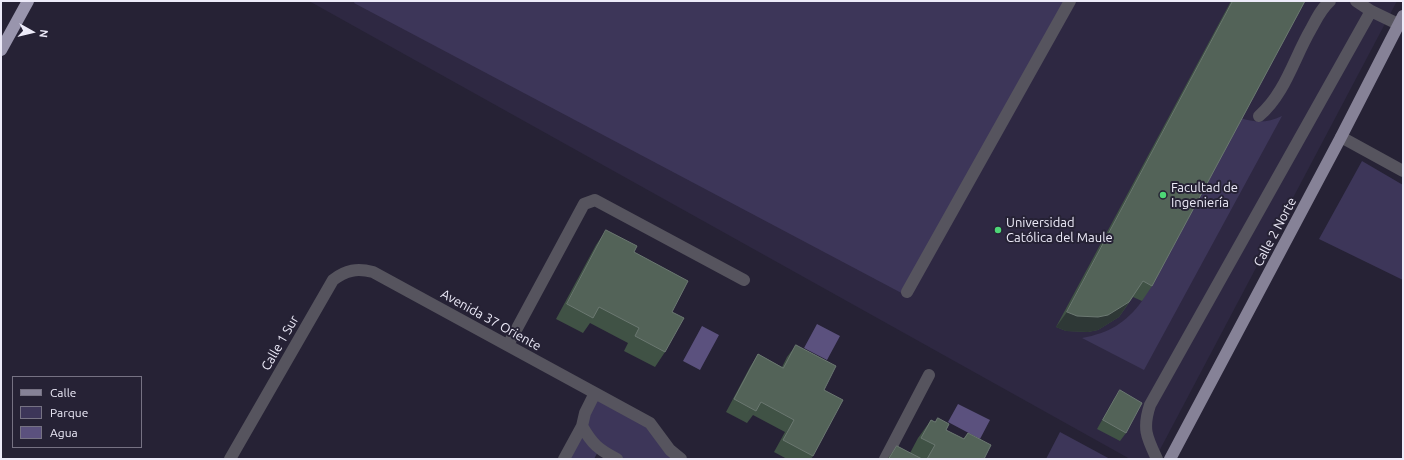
<!DOCTYPE html>
<html>
<head>
<meta charset="utf-8">
<style>
	body { margin:0 }
	#map { position:relative; width:1404px; height:460px; overflow:hidden; background:#262235; font-family:Ubuntu,sans-serif }
	canvas { display:block }
	.frame { position:absolute; inset:0; border:2px solid #edebf9; pointer-events:none }
	.legend { position:absolute; left:12px; top:376px; width:130px; height:72px; box-sizing:border-box; background:#262235; border:1px solid #767283; margin:0; padding:5px 7px; list-style:none; font-size:12px; color:#edebf9 }
	.legend li { display:flex; align-items:center; gap:8px; height:20px }
	.legend b { width:20px; border:1px solid #767283 }
	.north { position:absolute; left:12px; top:12px; width:40px; height:40px; -webkit-text-stroke:3px #262235; paint-order:stroke; rotate:98deg; font-size:11px; font-weight:700; line-height:16px; text-align:center; color:#edebf9 }
	.north::after { content:''; display:block; margin:auto; width:14px; height:18px; background:#edebf9; clip-path:polygon(50% 0,100% 100%,50% 72%,0 100%) }
</style>
</head>
<body>
<div id="map">
<canvas width="1404" height="460"></canvas>
<div class="frame"></div>
<ul class="legend">
<li><b style="height:5px;background:#868297"></b>Calle</li>
<li><b style="height:11px;background:#3d3659"></b>Parque</li>
<li><b style="height:11px;background:#5b517e"></b>Agua</li>
</ul>
<div class="north">N</div>
</div>
<script>
const ctx = document.querySelector('canvas').getContext('2d');
ctx.lineJoin = 'round';
function fillPath(path, color) { ctx.fillStyle = color; ctx.fill(path, 'evenodd'); }
function strokePath(path, color, width, dash) { ctx.strokeStyle = color; ctx.lineWidth = width; ctx.lineCap = dash ? 'butt' : 'round'; ctx.setLineDash(dash || []); ctx.stroke(path); }
function write(font, color, halo, rows, align = 'center') {
  ctx.font = font + ' Ubuntu,sans-serif'; ctx.lineWidth = 4; ctx.setLineDash([]); ctx.textBaseline = 'middle'; ctx.strokeStyle = halo; ctx.fillStyle = color; for (const [text, x, y, turn = 0] of rows) {
    ctx.save(); ctx.translate(x, y); ctx.rotate((+turn || 0) * Math.PI / 180); ctx.textAlign = isNaN(turn) ? turn : align; if (halo) ctx.strokeText(text, 0, 0); ctx.fillText(text, 0, 0); ctx.restore();
  }
}
const built = new Path2D(`
	M309,1H1397L1155,459H1130Z`);
const green = new Path2D(`
	M355,1H1073L909,297L354,3Z
	M1282,116L1144,370L1082,338C1109,333 1126,323 1142,301L1240,118C1256,123 1267,123 1282,116Z
	M1362,161L1403,185V280L1319,239Z
	M595,393L650,423L681,459H617L599,450L594,459H564Z
	M1060,432L1110,459H1046Z`);
const water = new Path2D(`
	M817,324L840,336L827,360L804,348Z
	M702,326L719,335L700,370L683,361Z
	M958,404L990,420L980,439L948,422Z`);
const minor = new Path2D(`
	M1371,11L1398,24
	M1259,116C1285,94 1294,58 1311,29C1317,18 1321,9 1330,1
	M1341,137L1403,171
	M907,292L1070,1
	M508,345L584,204L595,200L744,280
	M582,426C592,444 599,450 617,459
	M230,459L333,280C346,270 357,268 373,272L650,423L670,450L681,459
	M564,459L582,426L585,413L595,393
	M885,459L929,375
	M1157,459C1147,438 1142,429 1150,405L1371,11L1356,1`);
const major = new Path2D(`
	M1170,459L1341,137L1403,16`);
const highway = new Path2D(`
	M1,50L28,1`);
const wall = new Path2D(`
	M1231,1H1305L1152,286L1142,301L1133,297L1119,317L1098,330L1088,332L1066,331L1056,327Z
	M606,230L634,252L672,312L665,352L655,367L624,351L628,343L590,323L583,333L556,319L596,245Z
	M796,345L824,390L813,456L811,459H787L774,452L785,432L753,415L747,423L726,412L750,367L758,354L782,367L787,357Z
	M1120,390L1126,433L1120,441L1097,429L1114,399Z
	M938,418L946,430L963,439L968,433L984,459H887L897,446L910,453L918,438L931,420L935,422Z`);
const shadedWall = new Path2D(`
	M1129,302L1119,317L1098,330L1088,332L1066,331L1056,327L1067,312Z`);
const building = new Path2D(`
	M1233,1H1305L1152,286L1143,281L1129,302L1108,315L1098,317L1077,316L1067,312Z
	M606,230L637,246L634,252L688,281L672,312L684,318L665,352L635,336L639,328L599,307L593,318L567,304Z
	M796,345L836,366L824,390L843,400L813,456L783,440L794,420L761,402L756,411L734,399L758,354L783,368Z
	M1120,390L1142,403L1126,433L1103,420Z
	M938,418L949,424L946,430L964,439L968,433L991,445L984,459H927L935,445L921,438L931,420L935,422Z
	M897,446L922,459H889Z`);
const markers = [
	[1163,195,4,"#4dd676"],
	[998,230,4,"#4dd676"]
];
const poiNames = [
	["Facultad de",1171,188],
	["Ingeniería",1171,203],
	["Universidad",1006,223],
	["Católica del Maule",1006,238]
];
const streetNames = [
	["Calle 2 Norte",1275,232,-62],
	["Avenida 37 Oriente",491,320,29],
	["Calle 1 Sur",280,343,-60]
];
fillPath(built, '#2e2842');
fillPath(green, '#3d3659');
fillPath(water, '#5b517e');
strokePath(minor, '#56545e', 12);
strokePath(major, '#868297', 12);
strokePath(highway, '#9995ad', 12);
fillPath(wall, '#405245');
fillPath(shadedWall, '#2e3836');
fillPath(building, '#536358');
strokePath(building, '#6b7871', 1);
for (const [x, y, r, color] of markers) { const dot = new Path2D(); dot.arc(x, y, r, 0, 2 * Math.PI); ctx.fillStyle = color; ctx.fill(dot); strokePath(dot, '#262235', 1.5); }
write('13px', '#edebf9', '#262235', poiNames, 'left');
write('13px', '#edebf9', '#262235', streetNames);
</script>
</body>
</html>
